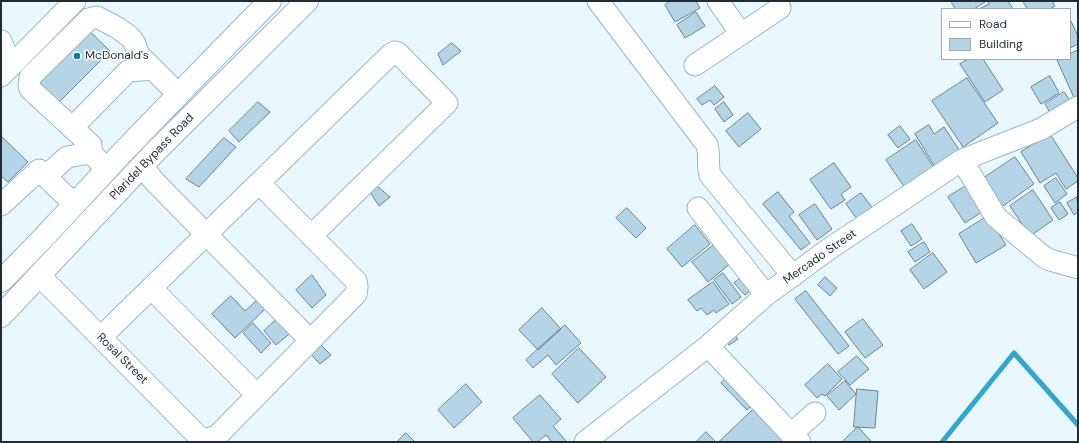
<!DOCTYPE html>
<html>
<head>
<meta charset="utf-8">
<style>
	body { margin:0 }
	#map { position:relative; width:1079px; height:443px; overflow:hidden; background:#e9f7fe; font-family:"DM Sans",sans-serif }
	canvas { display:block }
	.frame { position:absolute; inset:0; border:2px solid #1f2c33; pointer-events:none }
	.legend { position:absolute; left:941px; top:8px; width:130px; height:52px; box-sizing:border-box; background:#fff; border:1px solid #a5abad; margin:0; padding:5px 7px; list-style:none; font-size:12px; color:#1f2c33 }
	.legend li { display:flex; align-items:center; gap:8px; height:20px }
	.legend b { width:20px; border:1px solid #a5abad }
</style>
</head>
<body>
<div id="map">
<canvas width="1079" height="443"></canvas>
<div class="frame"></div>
<ul class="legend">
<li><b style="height:5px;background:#fff"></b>Road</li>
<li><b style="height:11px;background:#b2d4e4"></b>Building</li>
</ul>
</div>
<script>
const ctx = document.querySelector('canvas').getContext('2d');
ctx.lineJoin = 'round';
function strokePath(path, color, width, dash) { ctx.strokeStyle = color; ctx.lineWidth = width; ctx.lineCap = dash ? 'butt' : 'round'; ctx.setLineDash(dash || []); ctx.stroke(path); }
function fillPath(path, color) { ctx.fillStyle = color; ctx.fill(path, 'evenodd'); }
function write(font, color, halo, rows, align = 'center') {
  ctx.font = font + ' "DM Sans",sans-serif'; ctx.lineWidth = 3; ctx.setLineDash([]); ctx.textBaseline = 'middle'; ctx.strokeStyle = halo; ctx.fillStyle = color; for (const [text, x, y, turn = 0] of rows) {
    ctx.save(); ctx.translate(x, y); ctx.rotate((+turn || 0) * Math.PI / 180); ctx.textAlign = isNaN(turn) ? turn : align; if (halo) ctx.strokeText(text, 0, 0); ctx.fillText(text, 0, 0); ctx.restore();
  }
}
const stream = new Path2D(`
	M942,442L1014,353L1078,425`);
const building = new Path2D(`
	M671,1H696L700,8L675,22L665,5Z
	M951,1H984L985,2L974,9H956Z
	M987,1H1008L1013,9H979L989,4Z
	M1023,1H1052L1055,6L1050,9H1028Z
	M696,12L705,26L685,38L677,25Z
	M76,18L110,51L59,102L36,79Z
	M1070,19L1078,36V44L1070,48Z
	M452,43L461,51L443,65L438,54Z
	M1078,50V99L1075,100L1057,60L1070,59V54Z
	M969,59H983L1003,90L985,102L960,64Z
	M1050,76L1059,93L1041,104L1031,87Z
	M967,78L998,123L963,147L932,101Z
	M715,86L724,97L714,105L710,100L702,105L697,99Z
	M1064,92L1072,103L1052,116L1045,104Z
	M258,102L270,112L239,142L229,131Z
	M724,102L733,115L724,122L715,109Z
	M748,113L761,129L739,147L726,131Z
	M929,125L934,134L944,127L960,151L935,167L915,134Z
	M900,126L910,139L898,148L888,135Z
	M1050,134L1078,178V181L1066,189L1056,173L1040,183L1021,152Z
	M1,136L28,162L8,182L1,176Z
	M224,138L236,147L199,187L186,179Z
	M916,140L934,168L905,188L886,160Z
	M1015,157L1034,184L1000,208L981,180Z
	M834,163L851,187L841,194L845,200L831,209L810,180Z
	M1056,178L1067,194L1055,203L1044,186Z
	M971,183L988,208L965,223L948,197Z
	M377,186L390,197L379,206L370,192Z
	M1033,190L1053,220L1030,236L1010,206Z
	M778,192L794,212L789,216L810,243L801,250L763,204Z
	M861,193L875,211L860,223L846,204Z
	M1077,197L1078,212L1074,215L1067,203Z
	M1060,202L1068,214L1059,220L1051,208Z
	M815,204L832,229L817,240L799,215Z
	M627,208L646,228L636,238L616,218Z
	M988,216L1006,245L976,263L959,234Z
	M912,224L922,239L911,246L901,231Z
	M695,225L710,244L682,267L667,249Z
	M924,242L930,252L915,262L908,252Z
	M715,244L731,263L708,282L692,262Z
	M933,253L947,272L924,289L910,270Z
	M723,273L741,297L732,304L714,280Z
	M746,274L756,286L745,295L734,283Z
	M312,275L326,295L312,308L296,290Z
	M825,277L837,288L830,296L818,285Z
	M713,282L729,304L716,313L714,310L707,315L701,308L697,311L688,300Z
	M806,291L849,346L838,354L795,299Z
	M231,296L245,311L257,300L265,309L235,338L212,314Z
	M542,308L561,329L538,350L519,330Z
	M281,315L294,330L276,345L264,331Z
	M863,319L883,345L865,358L845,332Z
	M253,323L271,343L261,353L243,333Z
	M565,325L581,343L556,365L548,355L533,368L526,360Z
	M732,331L738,339L729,345L723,338Z
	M316,340L331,355L320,364L306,349Z
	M579,348L606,377L578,403L552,374Z
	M857,356L869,369L850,385L838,372Z
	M828,364L842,379L825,396L822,394L817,398L805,385Z
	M729,375L756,402L747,410L721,383Z
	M845,381L856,394L839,410L827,396Z
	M466,384L482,402L454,428L438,410Z
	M857,389L878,391L875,428L854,427Z
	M540,395L561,419L553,426L566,441L565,442H552L546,435L537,442H533L513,418Z
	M759,404L789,436L782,442H719Z
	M858,427L872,442H842Z
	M706,432L716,442H696Z
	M406,433L415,442H397Z`);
const minor = new Path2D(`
	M598,1L707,145C710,155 707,165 710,175L793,276
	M718,1L741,34
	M1,41L11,66
	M695,65L780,8
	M1,76L75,1
	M72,128L128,71L153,69
	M92,154L91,145L30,89L29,85L30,77L89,19L97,17L118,28L130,37L134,42L139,55L178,94
	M962,160L996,217L1044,257L1050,260L1078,268
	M143,166L153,180L310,340
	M46,176L67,157L84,154H92L101,163
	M1,205L39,170L74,204
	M698,208L766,295
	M39,275L200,438L207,439L217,436L356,294L357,287L356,281L259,183
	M151,288L257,395
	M101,337L391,54L395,52L398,53L447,103L311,236
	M708,346L791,434L800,442
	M791,434L815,413
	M585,442L708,346L766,295L829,249L962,160L1041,129L1078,107`);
const highway = new Path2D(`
	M1,281C43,240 82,196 122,153C171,102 220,51 270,1
	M1,316L155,152L307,1`);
const markers = [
	[77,56,4,"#0a81a7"]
];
const poiNames = [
	["McDonald's",85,56]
];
const streetNames = [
	["Plaridel Bypass Road",152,157,-46],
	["Mercado Street",820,257,-35],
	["Rosal Street",122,359,45]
];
strokePath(stream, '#30a6d3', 5);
fillPath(building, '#b2d4e4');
strokePath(building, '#668695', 1);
strokePath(minor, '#98b9c9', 23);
strokePath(highway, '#98b9c9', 24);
strokePath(minor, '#fff', 21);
strokePath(highway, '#fff', 22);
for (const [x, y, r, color] of markers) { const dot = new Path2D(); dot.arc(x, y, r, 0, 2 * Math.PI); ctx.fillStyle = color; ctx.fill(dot); strokePath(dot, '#fff', 1.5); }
write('12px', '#1f2c33', '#fff', poiNames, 'left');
write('12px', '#1f2c33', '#fff', streetNames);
</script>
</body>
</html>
